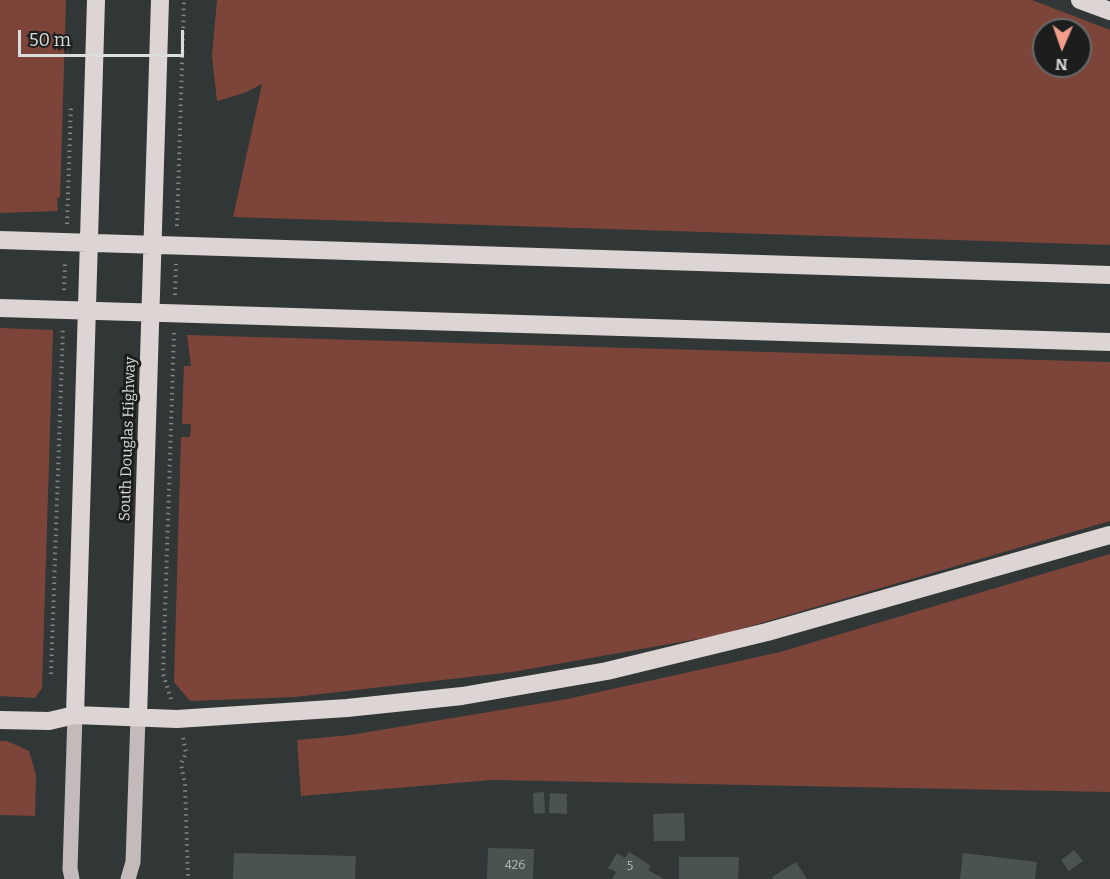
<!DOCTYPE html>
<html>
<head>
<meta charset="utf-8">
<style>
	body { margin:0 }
	#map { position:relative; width:1110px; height:879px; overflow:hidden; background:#313736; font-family:Bitter,serif }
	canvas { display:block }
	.north { position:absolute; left:1032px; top:18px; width:60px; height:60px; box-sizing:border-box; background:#1b1e1d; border:2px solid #676a69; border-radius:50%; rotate:182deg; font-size:16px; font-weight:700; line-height:24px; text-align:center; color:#d9dddc }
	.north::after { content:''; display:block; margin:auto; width:21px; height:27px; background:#f49d8b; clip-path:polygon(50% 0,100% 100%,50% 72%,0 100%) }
	.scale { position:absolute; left:18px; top:30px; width:166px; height:27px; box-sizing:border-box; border:3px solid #d9dddc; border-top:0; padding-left:8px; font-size:18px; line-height:21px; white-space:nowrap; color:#d9dddc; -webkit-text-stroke:4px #1b1e1d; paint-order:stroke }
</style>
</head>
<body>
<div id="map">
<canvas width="1110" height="879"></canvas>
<div class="north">N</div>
<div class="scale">50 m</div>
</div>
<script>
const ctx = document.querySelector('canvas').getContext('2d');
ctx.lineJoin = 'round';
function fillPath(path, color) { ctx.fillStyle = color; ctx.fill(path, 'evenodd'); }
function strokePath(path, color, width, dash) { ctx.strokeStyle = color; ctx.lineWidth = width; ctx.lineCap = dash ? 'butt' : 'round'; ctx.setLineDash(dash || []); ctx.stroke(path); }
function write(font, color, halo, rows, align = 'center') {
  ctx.font = font + ' Bitter,serif'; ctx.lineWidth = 6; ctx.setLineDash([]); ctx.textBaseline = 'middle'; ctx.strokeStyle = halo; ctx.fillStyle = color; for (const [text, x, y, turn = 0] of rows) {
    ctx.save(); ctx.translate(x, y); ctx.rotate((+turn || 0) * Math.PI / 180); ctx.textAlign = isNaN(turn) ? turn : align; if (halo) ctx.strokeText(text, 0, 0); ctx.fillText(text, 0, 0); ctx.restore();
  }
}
const green = new Path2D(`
	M0,0H66L60,197L57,198L58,211L0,213Z
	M217,0H1032L1110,30V245L233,217L262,84L244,93L217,101L212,56ZM1044,30H1080V66H1044Z
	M0,328L53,330L42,688L35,698L0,696Z
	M187,335L1110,362V521L720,635L512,672L295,697L190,701L174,682L181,437H190L191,424H182L184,366H191Z
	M1110,554V792L492,780L301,796L297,740L350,735L567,699L780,652Z
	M0,741H7L29,751L36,775L35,816L0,815Z`);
const building = new Path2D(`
	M544,792L545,813L534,814L533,793Z
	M550,793L567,794V814L549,813Z
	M684,813L685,841H654L653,814Z
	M488,848L534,849L533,879H487Z
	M1074,850L1083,861L1069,871L1061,860Z
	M629,852L651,866L648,870L664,879H612L616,872L608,868L617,853L625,858Z
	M234,853L356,856L355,879H233Z
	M963,853L1037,862L1035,879H960Z
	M679,857H739L738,879H679Z
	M796,862L807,879H773L772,877Z`);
const path = new Path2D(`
	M67,224L71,106
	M177,226L184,0
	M64,290L65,262
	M175,295L176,264
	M51,674L63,328
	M171,699L163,674L174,333
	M183,738L186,753L181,764L185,784L188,879`);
const primary = new Path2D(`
	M72,879L70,869L75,715
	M128,879L133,862L138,717`);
const highway = new Path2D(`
	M1080,0L1110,11
	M0,240L1110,275
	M0,308C370,318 740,329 1110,342
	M75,715L96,0
	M138,717L160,0
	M0,720L49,721L75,715L177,719L347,708L462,696L607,671L767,632L1110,535`);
const numberNames = [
	["426",515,866],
	["5",630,867]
];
const streetNames = [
	["South Douglas Highway",128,439,-88]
];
fillPath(green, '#7d453a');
fillPath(building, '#4b5351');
strokePath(path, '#828786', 4, [1.5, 4.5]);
strokePath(primary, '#c2bbba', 15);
strokePath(highway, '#ddd5d3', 18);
write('12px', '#b6bab9', null, numberNames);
write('15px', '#d9dddc', '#1b1e1d', streetNames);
</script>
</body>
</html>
